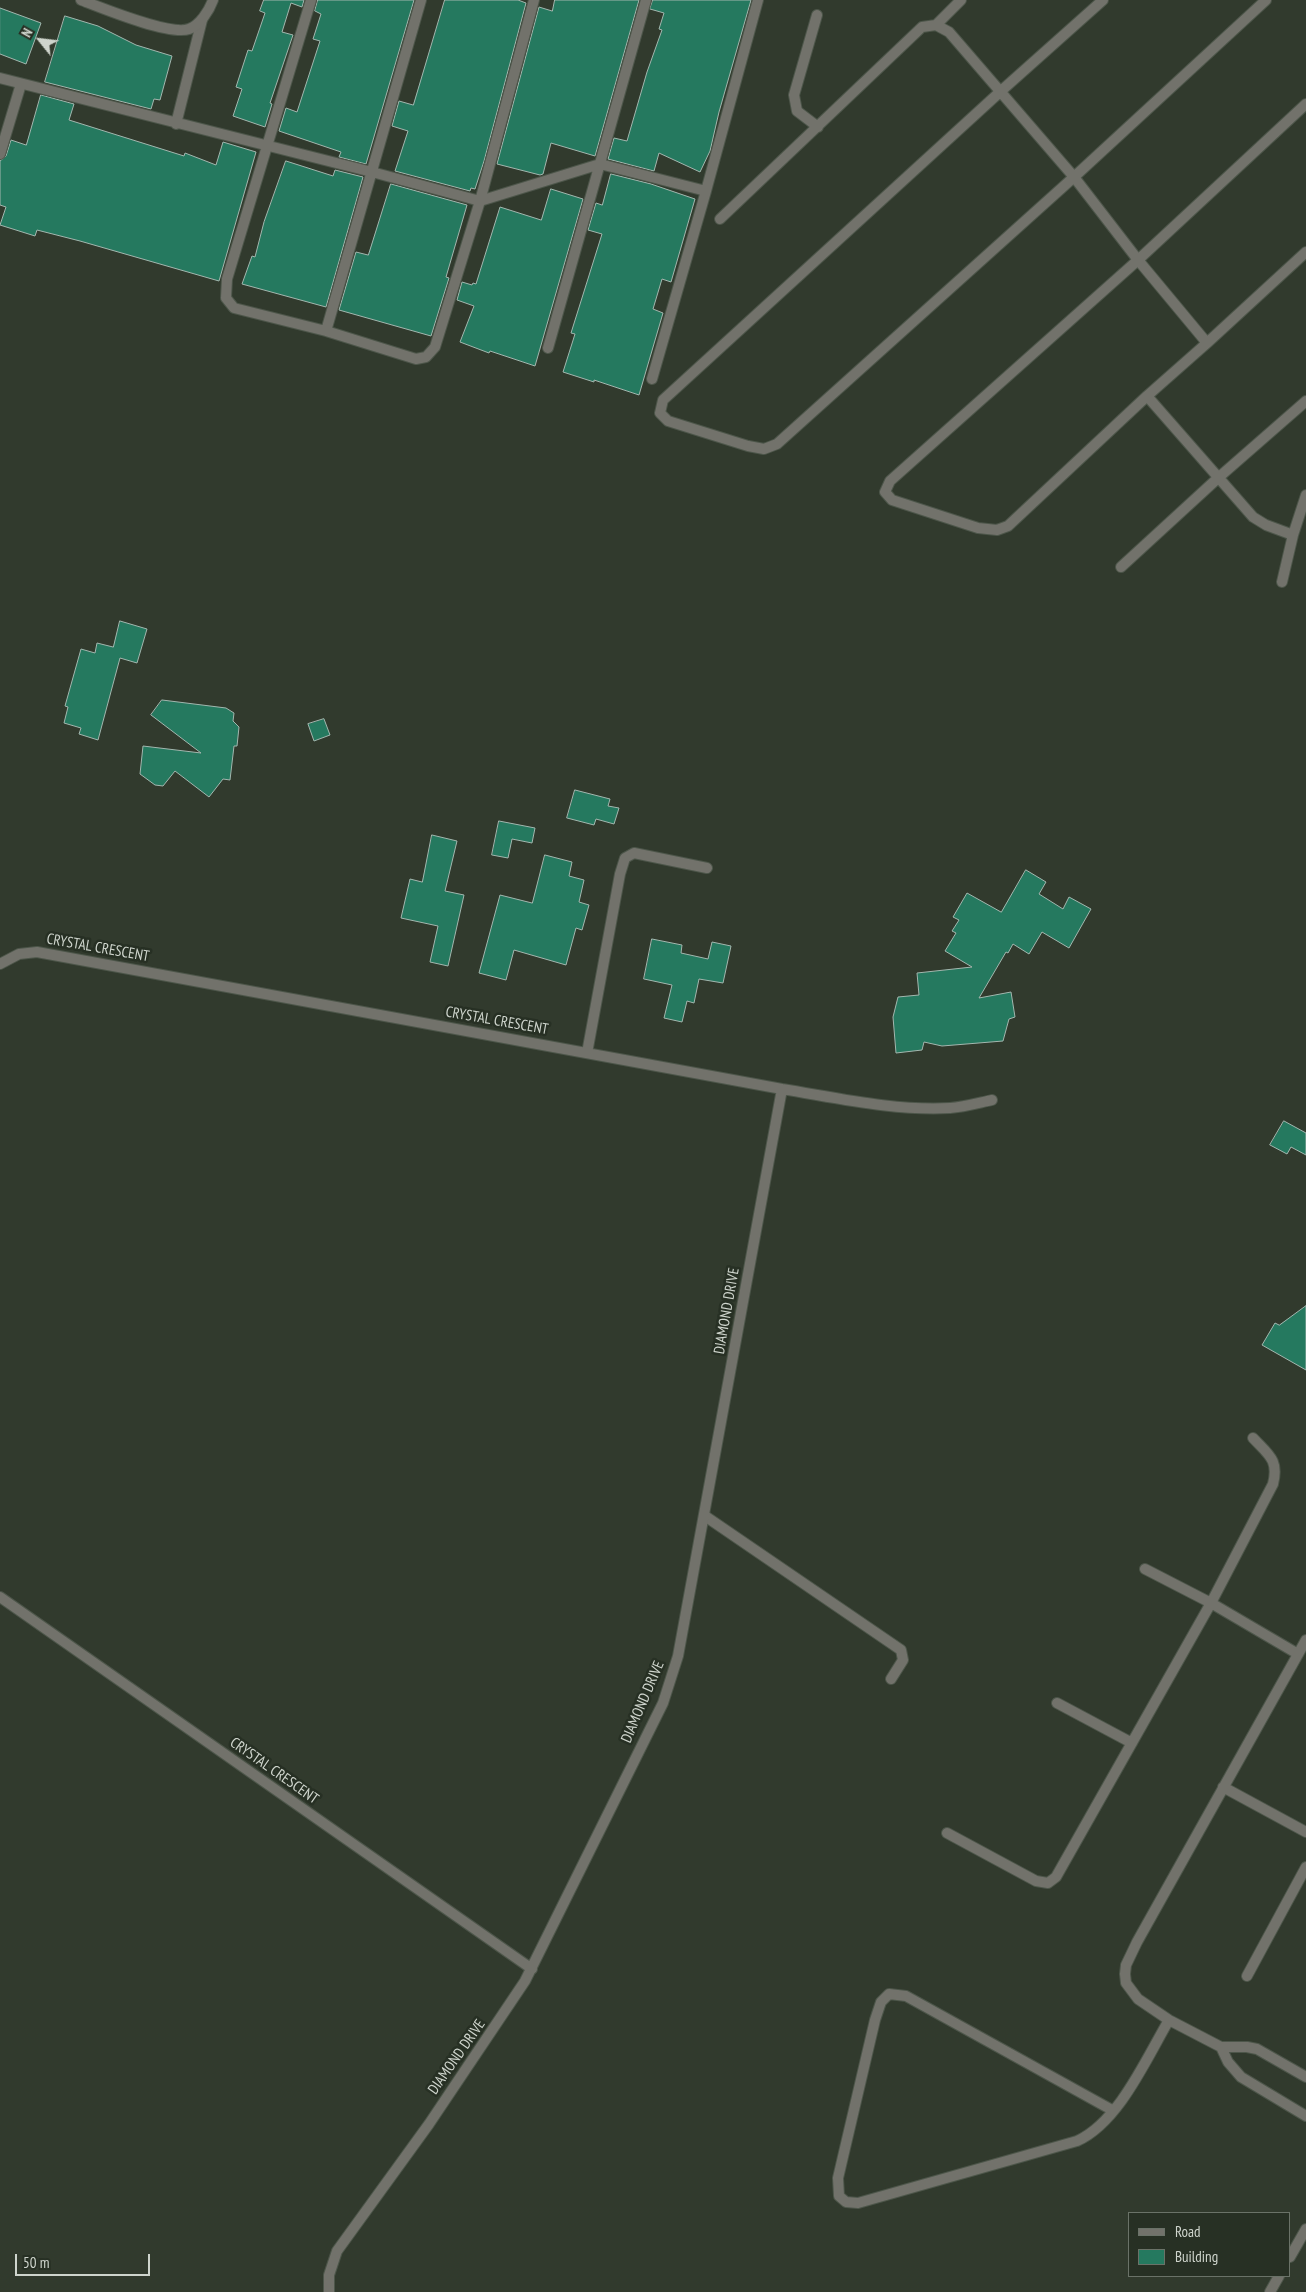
<!DOCTYPE html>
<html>
<head>
<meta charset="utf-8">
<style>
	body { margin:0 }
	#map { position:relative; width:1306px; height:2292px; overflow:hidden; background:#313a2d; font-family:"PT Sans Narrow",sans-serif }
	canvas { display:block }
	.legend { position:absolute; left:1128px; top:2212px; width:162px; height:65px; box-sizing:border-box; background:#273024; border:1px solid #6a7268; margin:0; padding:6px 9px; list-style:none; font-size:15px; color:#cfd5cd }
	.legend li { display:flex; align-items:center; gap:10px; height:25px }
	.legend b { width:25px; border:1px solid #6a7268 }
	.north { position:absolute; left:15px; top:15px; width:50px; height:50px; -webkit-text-stroke:4px #273024; paint-order:stroke; rotate:299deg; font-size:14px; font-weight:700; line-height:20px; text-align:center; color:#cfd5cd }
	.north::after { content:''; display:block; margin:auto; width:18px; height:22px; background:#cfd5cd; clip-path:polygon(50% 0,100% 100%,50% 72%,0 100%) }
	.scale { position:absolute; left:15px; top:2254px; width:135px; height:22px; box-sizing:border-box; border:2px solid #cfd5cd; border-top:0; padding-left:6px; font-size:15px; line-height:18px; white-space:nowrap; color:#cfd5cd; -webkit-text-stroke:4px #273024; paint-order:stroke }
</style>
</head>
<body>
<div id="map">
<canvas width="1306" height="2292"></canvas>
<ul class="legend">
<li><b style="height:6px;background:#72726b"></b>Road</li>
<li><b style="height:14px;background:#25795f"></b>Building</li>
</ul>
<div class="north">N</div>
<div class="scale">50 m</div>
</div>
<script>
const ctx = document.querySelector('canvas').getContext('2d');
ctx.lineJoin = 'round';
function fillPath(path, color) { ctx.fillStyle = color; ctx.fill(path, 'evenodd'); }
function strokePath(path, color, width, dash) { ctx.strokeStyle = color; ctx.lineWidth = width; ctx.lineCap = dash ? 'butt' : 'round'; ctx.setLineDash(dash || []); ctx.stroke(path); }
function write(font, color, halo, rows, align = 'center') {
  ctx.font = font + ' "PT Sans Narrow",sans-serif'; ctx.lineWidth = 5; ctx.setLineDash([]); ctx.textBaseline = 'middle'; ctx.strokeStyle = halo; ctx.fillStyle = color; for (const [text, x, y, turn = 0] of rows) {
    ctx.save(); ctx.translate(x, y); ctx.rotate((+turn || 0) * Math.PI / 180); ctx.textAlign = isNaN(turn) ? turn : align; if (halo) ctx.strokeText(text, 0, 0); ctx.fillText(text, 0, 0); ctx.restore();
  }
}
const building = new Path2D(`
	M264,0H304L302,7L291,3L282,32L293,35L270,103L272,104L265,127L233,116L242,89L236,87L248,50L252,51L265,13L260,11Z
	M318,0H414L366,164L339,157L341,152L279,131L286,108L297,112L320,41L313,39L321,14L315,11Z
	M445,0H518L526,3L484,161L475,189L471,188L470,191L395,171L408,131L392,126L399,101L413,105Z
	M555,0H639L595,156L551,143L543,174L540,175L497,164L539,7L552,11Z
	M653,0H751L719,112L710,151L700,172L659,153L654,171L608,159L614,138L627,141L647,72L662,30L659,29L664,13L650,9Z
	M0,8L41,23L26,64L0,54Z
	M65,16L98,26L136,45L172,56L160,100L154,99L151,109L45,82Z
	M41,95L74,104L69,120L184,156L185,153L216,165L223,142L256,152L219,281L80,241L37,230L35,236L0,225L6,207L0,205V161L6,156L11,140L26,145Z
	M286,161L333,176L335,170L363,177L326,307L242,284L252,256L255,257L264,222Z
	M611,174L651,184L695,199L671,282L662,279L653,309L663,313L639,395L594,380V382L563,372L575,334L571,333L602,234L588,230L596,203L602,205Z
	M391,184L467,205L446,277L449,278L431,336L339,310L356,252L368,255Z
	M551,189L583,199L535,366L490,351L489,353L460,342L474,306L457,300L462,282L472,285L473,283L476,284L500,207L541,220Z
	M120,621L147,629L137,663L120,658L98,740L79,734L81,728L64,723L68,707L65,706L81,649L95,653L97,643L113,647Z
	M162,700L226,708L234,713L233,721L239,727L237,746H234L230,780L223,779L209,797L175,771L163,786L155,785L140,774L143,746L201,753L151,715Z
	M324,719L330,735L314,741L308,724Z
	M575,790L610,799L608,806L619,808L614,824L596,819L594,825L567,818Z
	M499,821L535,828L532,843L512,839L508,858L492,855Z
	M432,835L457,841L445,891L464,895L448,966L430,962L438,926L401,918L410,879L422,882Z
	M545,855L572,862L569,876L584,880L579,902L589,905L582,930L576,928L566,965L514,950L506,980L479,973L500,895L532,903Z
	M1026,870L1046,882L1039,894L1063,909L1069,897L1091,909L1069,948L1042,932L1029,954L1013,944L1008,953L1006,952L979,998L1011,992L1015,1017L1009,1019L1003,1041L942,1046L924,1042L922,1050L896,1053L893,1017L898,997L919,995L917,973L972,967L945,951L956,933L952,931L959,920L953,917L967,893L1001,912Z
	M652,939L682,945L681,953L708,959L712,942L731,946L723,983L699,979L694,1003L687,1001L682,1022L664,1018L672,985L644,979Z
	M1284,1121L1306,1133V1155L1291,1147L1287,1154L1270,1145Z
	M1306,1306V1370L1262,1345L1275,1323L1279,1325Z`);
const service = new Path2D(`
	M311,0L227,279L226,298L234,308L326,331L421,0
	M1266,0L1074,177L1138,260L1207,343L1306,252
	M817,15L794,95L797,111L818,127
	M936,25L961,0
	M0,78L372,172L480,201L600,164L706,191L652,379
	M176,124L202,20
	M0,154L21,84
	M706,191L758,0
	M720,219L922,27L936,25L949,32L1074,177L777,444L764,449L748,446L668,421L660,413L663,400L1001,91L1103,0
	M326,331L416,359L426,357L435,347L480,201L534,0
	M1207,343L1147,396L1008,526L997,530L978,528L892,500L885,492L890,481L1138,260L1306,104
	M548,348L646,0
	M1147,396L1253,517L1266,525L1293,535L1306,495
	M1121,567L1218,478L1306,401
	M1282,582L1293,535
	M705,1516L901,1650L903,1660L891,1679`);
const minor = new Path2D(`
	M81,0C102,8 170,36 189,29C200,25 209,11 213,0
	M0,964L19,954L37,952L782,1089C838,1098 894,1111 950,1108C964,1107 978,1103 992,1100
	M587,1053L620,874L625,858L634,853L707,868
	M1145,1569L1211,1603L1298,1654
	M0,1597L532,1969
	M1306,1640L1137,1942L1126,1965L1125,1974L1126,1983L1138,1999L1169,2020L1221,2047H1247L1257,2049L1306,2077
	M1057,1703L1132,1743
	M1223,1787L1306,1832
	M947,1833L1036,1881L1048,1883L1056,1877L1211,1603L1273,1484C1279,1460 1269,1455 1253,1438
	M1247,1976L1306,1867
	M1221,2047L1228,2062L1241,2077L1306,2116
	M1112,2110L906,1996L889,1994L881,2002L875,2020L838,2178L839,2196L846,2202L858,2203L1077,2141C1119,2122 1146,2059 1169,2020
	M329,2292V2275L337,2251L429,2124L525,1981L663,1703L678,1656L782,1089`);
const tertiary = new Path2D(`
	M1290,2257L1306,2229
	M1270,2292L1279,2276`);
const streetNames = [
	["CRYSTAL CRESCENT",98,948,10],
	["CRYSTAL CRESCENT",497,1021,10],
	["DIAMOND DRIVE",727,1311,-80],
	["DIAMOND DRIVE",643,1702,-67],
	["CRYSTAL CRESCENT",274,1771,35],
	["DIAMOND DRIVE",457,2057,-55]
];
fillPath(building, '#25795f');
strokePath(building, '#a3b7af', 1);
strokePath(service, '#4d564a', 12);
strokePath(minor, '#4d564a', 12);
strokePath(tertiary, '#4d564a', 12);
strokePath(service, '#72726b', 10);
strokePath(minor, '#72726b', 10);
strokePath(tertiary, '#72726b', 10);
write('15px', '#cfd5cd', '#273024', streetNames);
</script>
</body>
</html>
